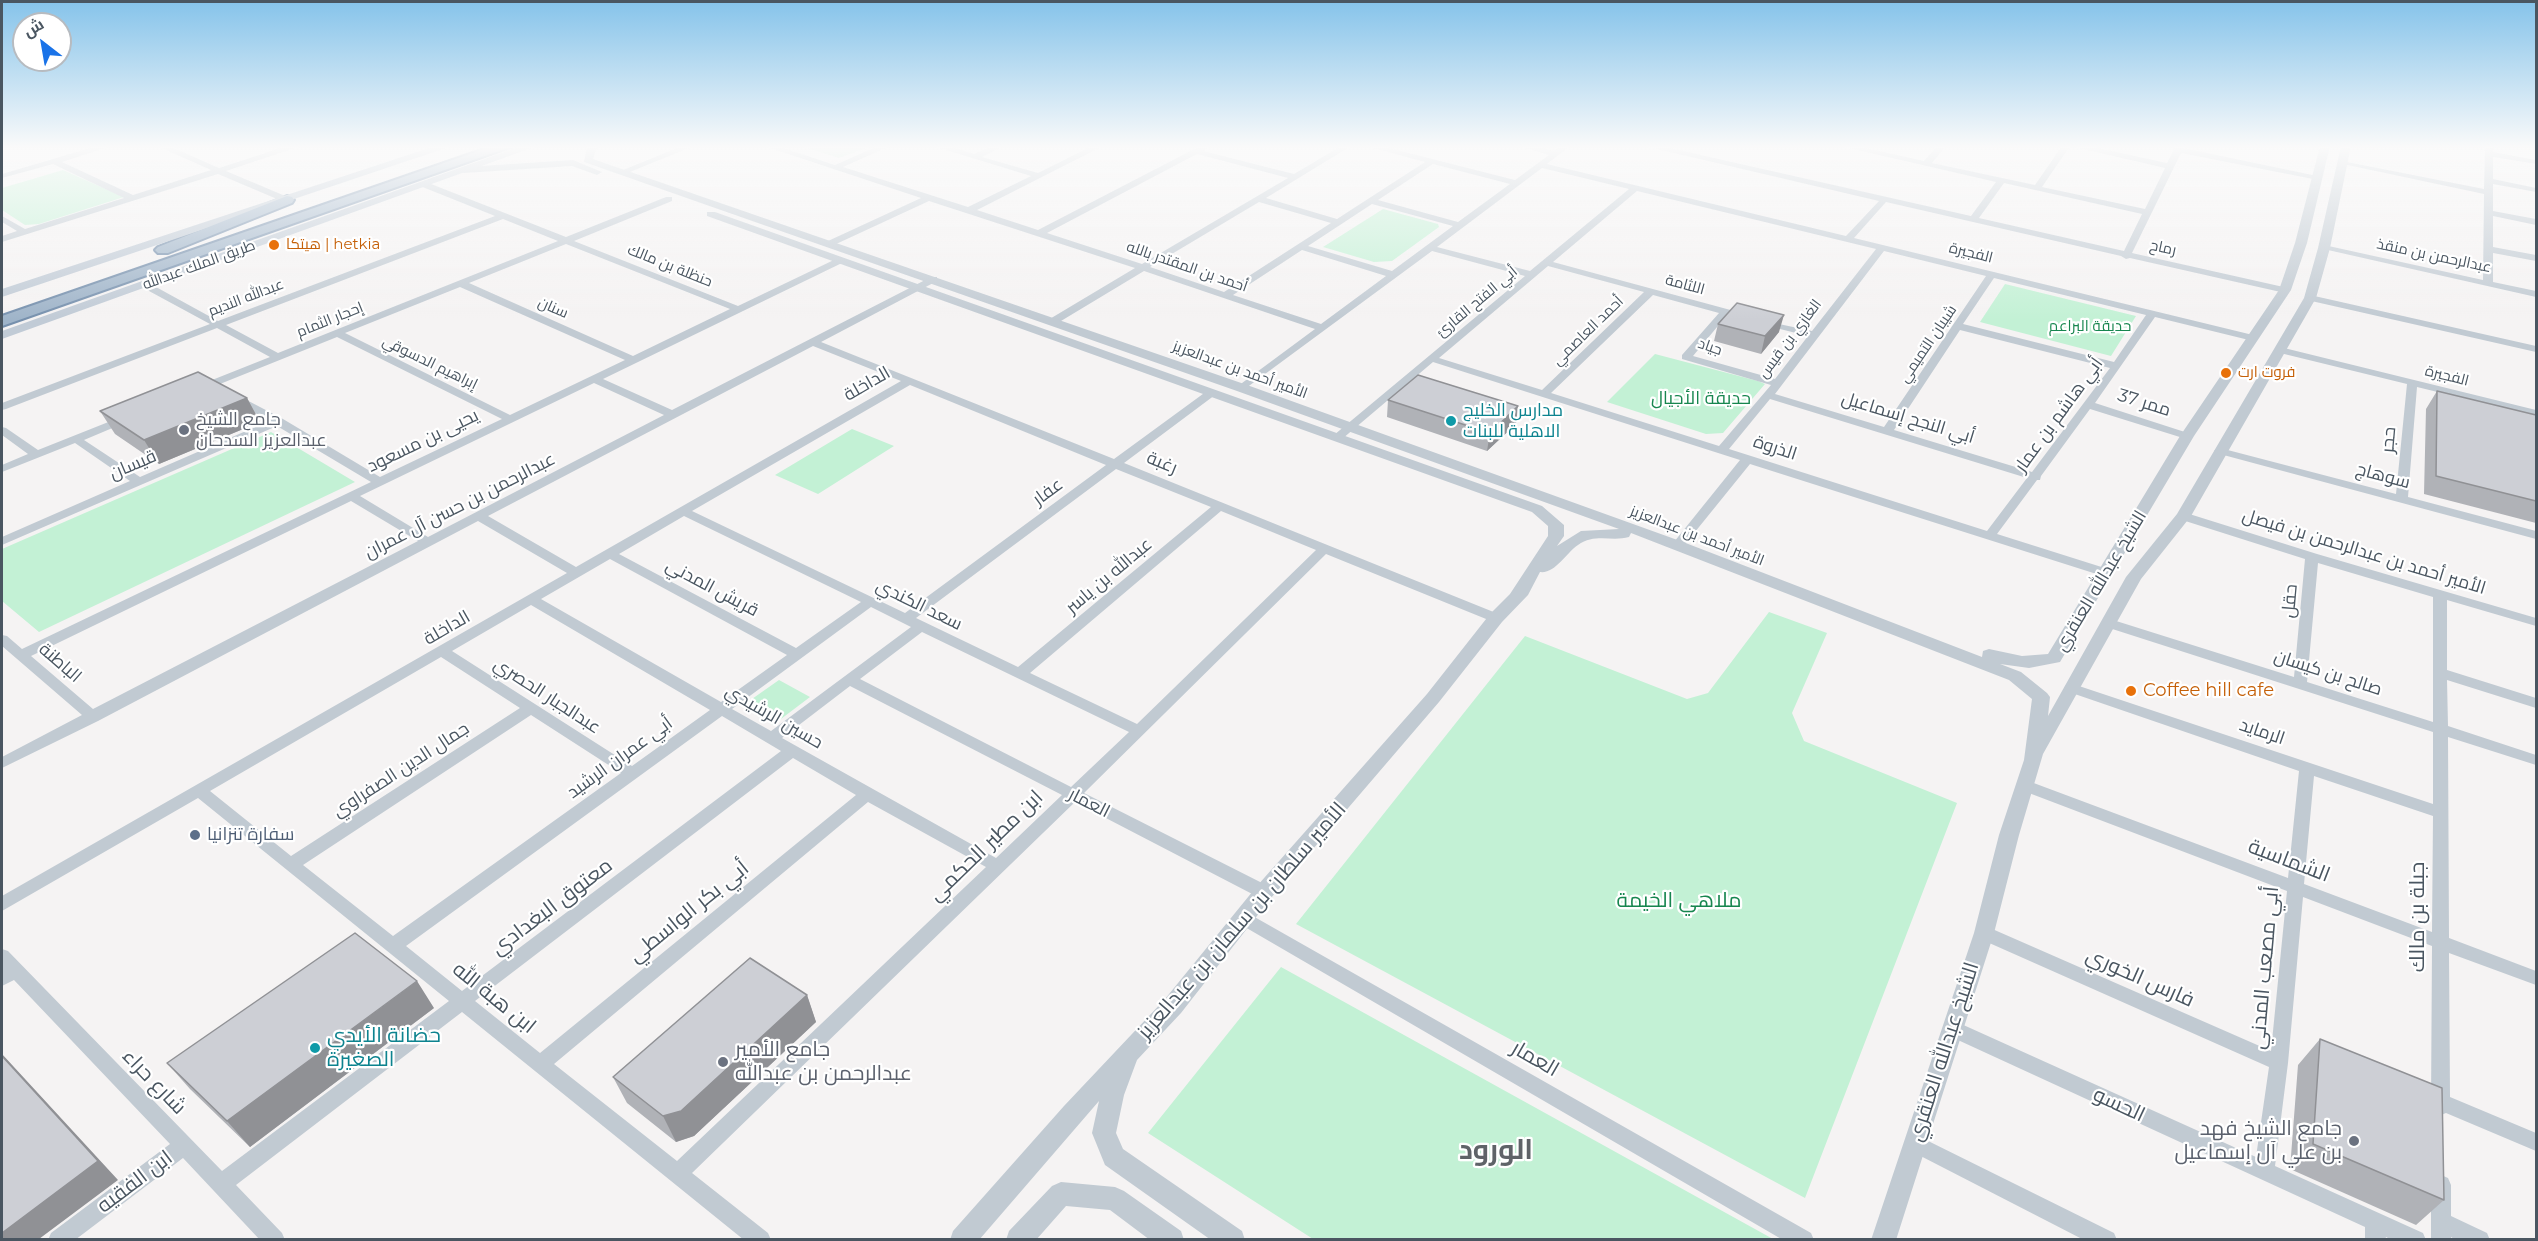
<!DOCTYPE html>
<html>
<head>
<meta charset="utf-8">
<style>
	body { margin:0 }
	#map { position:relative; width:2538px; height:1241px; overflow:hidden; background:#f5f3f3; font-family:Montserrat,Cairo,sans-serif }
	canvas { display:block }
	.frame { position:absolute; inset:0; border:3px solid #4a5661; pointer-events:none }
	.north { position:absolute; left:12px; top:12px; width:60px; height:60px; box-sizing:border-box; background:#fff; border:2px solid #b7bbc0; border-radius:50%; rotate:329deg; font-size:16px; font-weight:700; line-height:24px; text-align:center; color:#4a5661 }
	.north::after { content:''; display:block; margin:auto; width:21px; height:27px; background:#1a73e8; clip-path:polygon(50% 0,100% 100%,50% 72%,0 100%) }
</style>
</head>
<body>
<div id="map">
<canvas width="2538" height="1241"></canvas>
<div class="frame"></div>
<div class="north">ش</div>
</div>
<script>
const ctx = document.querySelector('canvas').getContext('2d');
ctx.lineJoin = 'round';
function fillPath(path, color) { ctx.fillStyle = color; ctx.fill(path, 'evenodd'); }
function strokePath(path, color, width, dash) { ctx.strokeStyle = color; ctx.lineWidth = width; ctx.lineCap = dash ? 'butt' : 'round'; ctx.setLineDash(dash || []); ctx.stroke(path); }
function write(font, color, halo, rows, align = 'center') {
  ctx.font = font + ' Montserrat,Cairo,sans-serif'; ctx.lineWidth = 4.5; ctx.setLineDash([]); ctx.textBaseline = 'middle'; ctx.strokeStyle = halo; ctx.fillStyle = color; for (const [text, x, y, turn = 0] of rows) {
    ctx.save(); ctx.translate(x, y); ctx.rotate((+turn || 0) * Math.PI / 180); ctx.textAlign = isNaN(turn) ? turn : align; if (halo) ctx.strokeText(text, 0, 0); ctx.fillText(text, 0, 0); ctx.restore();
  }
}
const green = new Path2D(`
	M801,146H871L839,158Z
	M63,170L124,197L39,224L25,225L2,210V188Z
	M1383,209L1438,224L1439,227L1392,261L1374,262L1323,247Z
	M2005,284L2136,316L2111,356L1980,322Z
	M1655,354L1758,381L1765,384L1723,433L1706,434L1607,402Z
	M852,429L894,446L818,494L775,475Z
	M271,432L355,482L39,632L2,601V549Z
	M1769,612L1827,633L1792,713L1804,741L1957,803L1805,1198L1296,924L1525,636L1687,699L1708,693Z
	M779,680L810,697L773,725L742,706Z
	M1281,967L1773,1239H1313L1148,1133Z`);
const minor = new Path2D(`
	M97,146H111L62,162L133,195L211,170L157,146H169L219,168L287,146H301L226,171L290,198V202H284L218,174L2,242V236L17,231L2,222V216L25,229L124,198L53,164L2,178V174Z
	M682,146H694L625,174L618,172Z
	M764,146H777L835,165L878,146H890L843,167L968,207L1031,176L933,146H947L974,154L992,146H1003L982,157L1038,173L1092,146H1103L977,210L1038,230L1200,146H1211L1203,151L1294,174L1341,146H1351L1266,198L1337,219L1425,162L1366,146H1381L1515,180L1549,155L1519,146H1535L1554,151L1560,146H1570L1547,164L1846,236L1879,201L1644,146H1661L1971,216L1996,182L1840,146H1857L1924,161L1937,146H1946L1932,163L2035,185L2062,146H2070L2042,187L2145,209L2165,168L2070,146H2088L2167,163L2176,146H2184L2183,148L2322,177L2318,180L2181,153L2132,253L2288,288L2290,290L2285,293L2130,258L2126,259L2121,256L1886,202L1854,238L2257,336L2258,338L2253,341L2155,317L2095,403L2191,434V438H2183L2090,409L2041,476L2040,480H2037L1997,534L2111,570L2112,573L2111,576L2106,577L1750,464L1682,548H1674L1672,545L1674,542L1740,460L1433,362L1342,439H1334V435L1525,276L1432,251L1242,391L1238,390V386L1315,329L1144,271L1056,324H1048V320L1135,268L929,201L834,245H828V241L921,198ZM1197,154L1288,178L1142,264L1047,233ZM1433,164L1510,184L1458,222L1378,200ZM1542,168L1629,189L1530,271L1437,247ZM2004,183L2142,214L2124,251L1979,218ZM1637,191L1876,249L1812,331L1760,320V324L1808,336L1775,379L1693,356L1727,315L1749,319V315L1553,262ZM1259,202L1331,223L1224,292L1150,267ZM1372,204L1453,226L1392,271L1308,246ZM1302,250L1386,276L1321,324L1233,295ZM1884,251L1986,276L1884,427L1775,394ZM1548,266L1644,292L1542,390L1439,358ZM1994,278L2146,315L2114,362L1963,324ZM1653,295L1719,313L1682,355V359L1771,385L1719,446L1551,393ZM1960,330L2110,368L2032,472L1894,430ZM1770,399L2027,478L1987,531L1729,449Z
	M2485,146H2493V152L2536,160V164L2493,157V179L2536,188V192L2493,184V211L2536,219V225L2493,216V247L2536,255V261L2493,253V282L2536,291V297L2319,248L2324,245L2483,280L2484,194L2338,163L2342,161L2484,189Z
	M420,182H426L566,237L666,197H672V201L574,241L738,306L838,258H844V262L603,379L672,410L931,277H937V281L821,342L1114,459L1207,391H1215V395L1124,463L1501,615L1503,618L1501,621H1491L1326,554L1084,793L1270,887L1272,892L1270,897L1264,899L1258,897L1075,802L692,1173L768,1233L771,1240H744L462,1012L236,1185L282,1233L285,1240H260L183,1158L75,1240H48L51,1233L170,1144L14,980L2,986V970L3,969L2,967V949L8,951L222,1171L449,1001L198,798L2,911V896L567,573L478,521L98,721L2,768V757L82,715L2,646V635L7,636L22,649L371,482L277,426L2,545V537L130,481L75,443L2,472V465L28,454L2,435V427L6,428L38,450L121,417H129V421L84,440L140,477L269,421L233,400L232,398L237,395L283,419L380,477L502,419L337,337L205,390H197V386L270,357L217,328L6,409L2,410V403L210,324L149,291L145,283L147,281H153L156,287L218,321L495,216L420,186ZM503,219L558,241L278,353L226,325ZM566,244L730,309L633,356L469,283ZM460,287L625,360L510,415L345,333ZM813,346L901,381L576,567L488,516ZM594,383L664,415L428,537L360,496ZM910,385L1106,465L905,613L692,511ZM1116,469L1211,507L1018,667L916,618ZM351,501L418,541L93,709L31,656ZM1221,511L1316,550L1137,724L1030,673ZM684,516L861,602L796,648L619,554ZM610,559L787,655L721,702L541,599ZM531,605L710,710L632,766L452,651ZM871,607L911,627L771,731L732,709ZM922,632L1129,732L1071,787L860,679ZM441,657L520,708L291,856L210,791ZM850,686L1062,795L996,858L782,738ZM531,715L621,773L393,936L303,865ZM722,716L781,751L462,991L406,946ZM793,758L856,795L540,1053L475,1001ZM868,802L986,867L677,1161L554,1064Z
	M2310,295L2536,346V352L2307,300L2305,298Z
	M2280,347L2536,410V416L2417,387L2408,497L2536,531V539L2216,453L2214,451L2216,449L2220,448L2396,494L2407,384L2276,352V348Z
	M2183,512L2317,554L2536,618V626L2447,600V670L2536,698V708L2447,680L2448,726L2536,755V765L2448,737L2449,938L2536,971V985L2449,953L2450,1097L2536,1133V1151L2446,1113L2441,1115L2434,1112L2431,1106L2432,946L2303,897L2288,1063L2275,1166L2423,1233L2426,1240H2392L2386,1237L2385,1240H2365V1227L1947,1035L1944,1029L1947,1023L1953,1021L1959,1023L2256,1157L2269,1067L1978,938L1975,933L1978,928L1984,926L1990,928L2271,1051L2287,891L2021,790L2018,786L2021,782H2031L2288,878L2299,771L2066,691L2064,688L2066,685H2076L2433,804V732L2103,626L2101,623L2103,620H2113L2294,677L2305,559L2179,519L2177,516ZM2318,563L2433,597V722L2307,682ZM2314,776L2433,816L2432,932L2304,884Z
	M1244,911L1811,1233L1814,1240H1783L1238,923L1236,918L1238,913Z
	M1914,1134L2114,1233L2117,1240H2084L1907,1149L1904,1143L1907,1137Z
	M2441,1175L2448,1178L2451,1185V1216L2487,1233L2490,1240H2456L2451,1237V1240H2431V1185L2434,1178Z`);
const tertiary = new Path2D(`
	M587,146H597L593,159L1247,385L1683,542L1982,657L1983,651L1989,649L2022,656L2048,654L2180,436L2279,290L2295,243L2320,146H2330L2307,243L2291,290L2194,436L2060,662L2029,668L2000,664L2021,672L2047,693L2050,697L2048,716L2126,577L2177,514L2304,298L2318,248L2341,146H2351L2330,248L2316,298L2191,516L2141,579L2043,754L2019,835L1994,933L1896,1240H1871L1974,933L1999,835L2024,760L2032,699L2009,680L1631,533L1629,537C1612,542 1595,533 1578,545C1566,553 1555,574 1540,572L1528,595L1502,622L1439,702L1271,898L1181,1013L1137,1060L1124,1095L1116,1133L1123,1149L1242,1231L1245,1240H1211L1105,1165L1092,1133L1099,1101L979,1240H950L953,1231L1064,1106L1165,999L1257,886L1427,694L1490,614L1510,594L1548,536V526L1532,512L707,216V212H715L1542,506L1564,525V536L1557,546L1581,531L1619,529L1237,391L584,162Z
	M573,160L602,172L597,175L572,166L464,173L459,170L464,167Z
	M1061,1182L1115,1187L1124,1191L1181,1231L1184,1240H1150L1110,1210L1066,1206L1036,1240H1006L1009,1231L1052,1186Z`);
const secondary = new Path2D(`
	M435,146H452L2,297V289Z
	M521,146H537L2,339V331Z`);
const trunk = new Path2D(`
	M493,146H513L2,326V316Z
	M287,196L292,197L294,200L292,203L168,253H158L155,250L158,247Z`);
const wall = new Path2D(`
	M1718,324L1779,332L1761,354L1714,341Z
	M2437,391L2536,415V523L2424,494L2426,409Z
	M247,398L260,422L159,464L115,434L100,411Z
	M1388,400L1518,406L1516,424L1487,451L1387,417Z
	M807,995L816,1022L694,1136L676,1142L627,1103L613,1077Z
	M434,1008L250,1147L190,1089L167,1063Z
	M2320,1039L2444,1200L2416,1225L2290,1169L2298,1065Z`);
const shadedWall = new Path2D(`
	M1784,315L1779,332L1761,354L1765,336Z
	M247,398L260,422L159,464L144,440Z
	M1518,406L1516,424L1487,451L1490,433Z
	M417,981L434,1008L250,1147L227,1121Z
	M807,995L816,1022L694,1136L676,1142L663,1116Z
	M2,1054L118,1180L39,1239H2Z`);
const building = new Path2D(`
	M1737,303L1784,315L1765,336L1718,324Z
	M198,372L247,398L144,440L100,411Z
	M1418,375L1518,406L1490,433L1388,400Z
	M2437,391L2536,415V501L2436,476Z
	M355,933L417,981L227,1121L167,1063Z
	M750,958L807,995L681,1111L663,1116L613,1077Z
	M2320,1039L2442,1088L2444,1200L2313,1144Z
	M2,1056L98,1161L2,1233Z`);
const markers = [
	[274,245,6,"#e8710a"],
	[2226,373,6,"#e8710a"],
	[1451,421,6,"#0f9aa8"],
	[184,430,6,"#6b7280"],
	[2131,691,6,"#e8710a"],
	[195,835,6,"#5c6f8a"],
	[315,1048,6,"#0f9aa8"],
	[723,1062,6,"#6b7280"],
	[2354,1141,6,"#6b7280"]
];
const farFoodnames = [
	["هيتكا | hetkia",286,245],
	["فروت ارت",2238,373]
];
const farStreetnames = [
	["رماح",2163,248,12],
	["الفجيرة",1971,253,14],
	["عبدالرحمن بن منقذ",2434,256,12],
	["طريق الملك عبدالله",199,265,-20],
	["حنظلة بن مالك",670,266,22],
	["أحمد بن المقتدر بالله",1187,267,19],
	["اللثامة",1685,285,15],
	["عبدالله النديم",246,298,-21],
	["أبي الفتح القارئ",1477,302,-40],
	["سنان",553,308,24],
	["إحجار الثمام",330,320,-22],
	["أحمد العاصمي",1588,331,-44],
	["الغازي بن قيس",1790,339,-53],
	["شيبان التميمي",1928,344,-56],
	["جياد",1710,347,19],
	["إبراهيم الدسوقي",430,363,26],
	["الأمير أحمد بن عبدالعزيز",1240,370,20],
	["الفجيرة",2447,376,14],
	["الأمير أحمد بن عبدالعزيز",1697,536,21]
];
const farParknames = [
	["حديقة البراعم",2090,327]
];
const streetNames = [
	["الداخلة",867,384,-30],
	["ممر 37",2144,403,17],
	["أبي هاشم بن عمار",2059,415,-54],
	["أبي النجح إسماعيل",1908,418,17],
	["حجر",2389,440,-85],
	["يحيى بن مسعود",423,441,-26],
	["الذروة",1775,448,18],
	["رغبة",1162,463,22],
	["قيسان",133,465,-23],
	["سوهاج",2383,476,15],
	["عفار",1048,492,-36],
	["عبدالرحمن بن حسن آل عمران",460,506,-27],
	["الأمير أحمد بن عبدالرحمن بن فيصل",2364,552,17],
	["عبدالله بن ياسر",1109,576,-40],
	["الشيخ عبدالله العنقري",2101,581,-59],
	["قريش المدني",712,588,28],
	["حقل",2290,601,-85],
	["سعد الكندي",919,605,26],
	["الداخلة",447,628,-30],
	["الباطنة",60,663,41],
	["صالح بن كيسان",2328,673,18],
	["عبدالجبار الحصري",547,696,33],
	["حسين الرشيدي",774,717,30],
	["الرمايد",2262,732,19],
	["أبي عمران الرشيد",620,758,-36],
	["جمال الدين الصفراوي",401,770,-33],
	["العمار",1089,803,27]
];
const parkNames = [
	["حديقة الأجيال",1701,399]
];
const cultureNames = [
	["مدارس الخليج",1463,411],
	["الاهلية للبنات",1463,432]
];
const worshipNames = [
	["جامع الشيخ",196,420],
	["عبدالعزيز السدحان",196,441]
];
const foodNames = [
	["Coffee hill cafe",2143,691]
];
const serviceNames = [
	["سفارة تنزانيا",207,835]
];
const nearStreetnames = [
	["ابن مطير الحكمي",986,846,-44],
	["الشماسية",2289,861,21],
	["معتوق البغدادي",552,907,-37],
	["أبي بكر الواسطي",689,912,-39],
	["جبلة بن مالك",2418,917,-90],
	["الأمير سلطان بن سلمان بن عبدالعزيز",1242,921,-49],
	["أبي مصعب المدني",2265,968,-85],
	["فارس الخوري",2140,978,24],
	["ابن هبة الله",494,998,39],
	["الشيخ عبدالله العنقري",1944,1052,-72],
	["العمار",1535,1059,30],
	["شارع حراء",154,1082,46],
	["الحسو",2119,1105,25],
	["ابن الفقيه",135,1182,-37]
];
const nearParknames = [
	["ملاهي الخيمة",1679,901]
];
const nearCulturenames = [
	["حضانة الأيدي",327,1036],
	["الصغيرة",327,1060]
];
const nearWorshipnames = [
	["جامع الأمير",735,1050],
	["عبدالرحمن بن عبدالله",735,1074],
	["جامع الشيخ فهد",2342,1129,"right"],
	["بن علي آل إسماعيل",2342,1153,"right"]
];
const nearDistrictnames = [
	["الورود",1496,1151]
];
fillPath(green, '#c3f1d5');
strokePath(trunk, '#7690ad', 4);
fillPath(minor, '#c1cad2');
fillPath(tertiary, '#c1cad2');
fillPath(secondary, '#c1cbd6');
fillPath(trunk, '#9fb4c9');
fillPath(wall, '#b0b2b7');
fillPath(shadedWall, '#909195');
fillPath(building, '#cdcfd5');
strokePath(building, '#909195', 1.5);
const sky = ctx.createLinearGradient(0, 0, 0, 320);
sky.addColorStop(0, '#85c3ea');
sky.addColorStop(0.46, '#fafafa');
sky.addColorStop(1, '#fafafa00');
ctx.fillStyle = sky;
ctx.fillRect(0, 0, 2538, 320);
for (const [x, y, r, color] of markers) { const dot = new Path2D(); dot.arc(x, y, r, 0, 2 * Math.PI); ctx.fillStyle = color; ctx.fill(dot); strokePath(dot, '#fff', 2); }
write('15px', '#c56008', '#fff', farFoodnames, 'left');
write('15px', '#4a5661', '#fff', farStreetnames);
write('15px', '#17864f', '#fff', farParknames);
write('18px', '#4a5661', '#fff', streetNames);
write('18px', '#17864f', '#fff', parkNames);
write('18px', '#0d838f', '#fff', cultureNames, 'left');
write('18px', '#5b616d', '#fff', worshipNames, 'left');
write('18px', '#c56008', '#fff', foodNames, 'left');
write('18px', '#4e5e75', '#fff', serviceNames, 'left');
write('21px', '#4a5661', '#fff', nearStreetnames);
write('21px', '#17864f', '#fff', nearParknames);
write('21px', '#0d838f', '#fff', nearCulturenames, 'left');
write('21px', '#5b616d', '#fff', nearWorshipnames, 'left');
write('bold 28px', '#5f6368', '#fff', nearDistrictnames);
</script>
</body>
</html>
